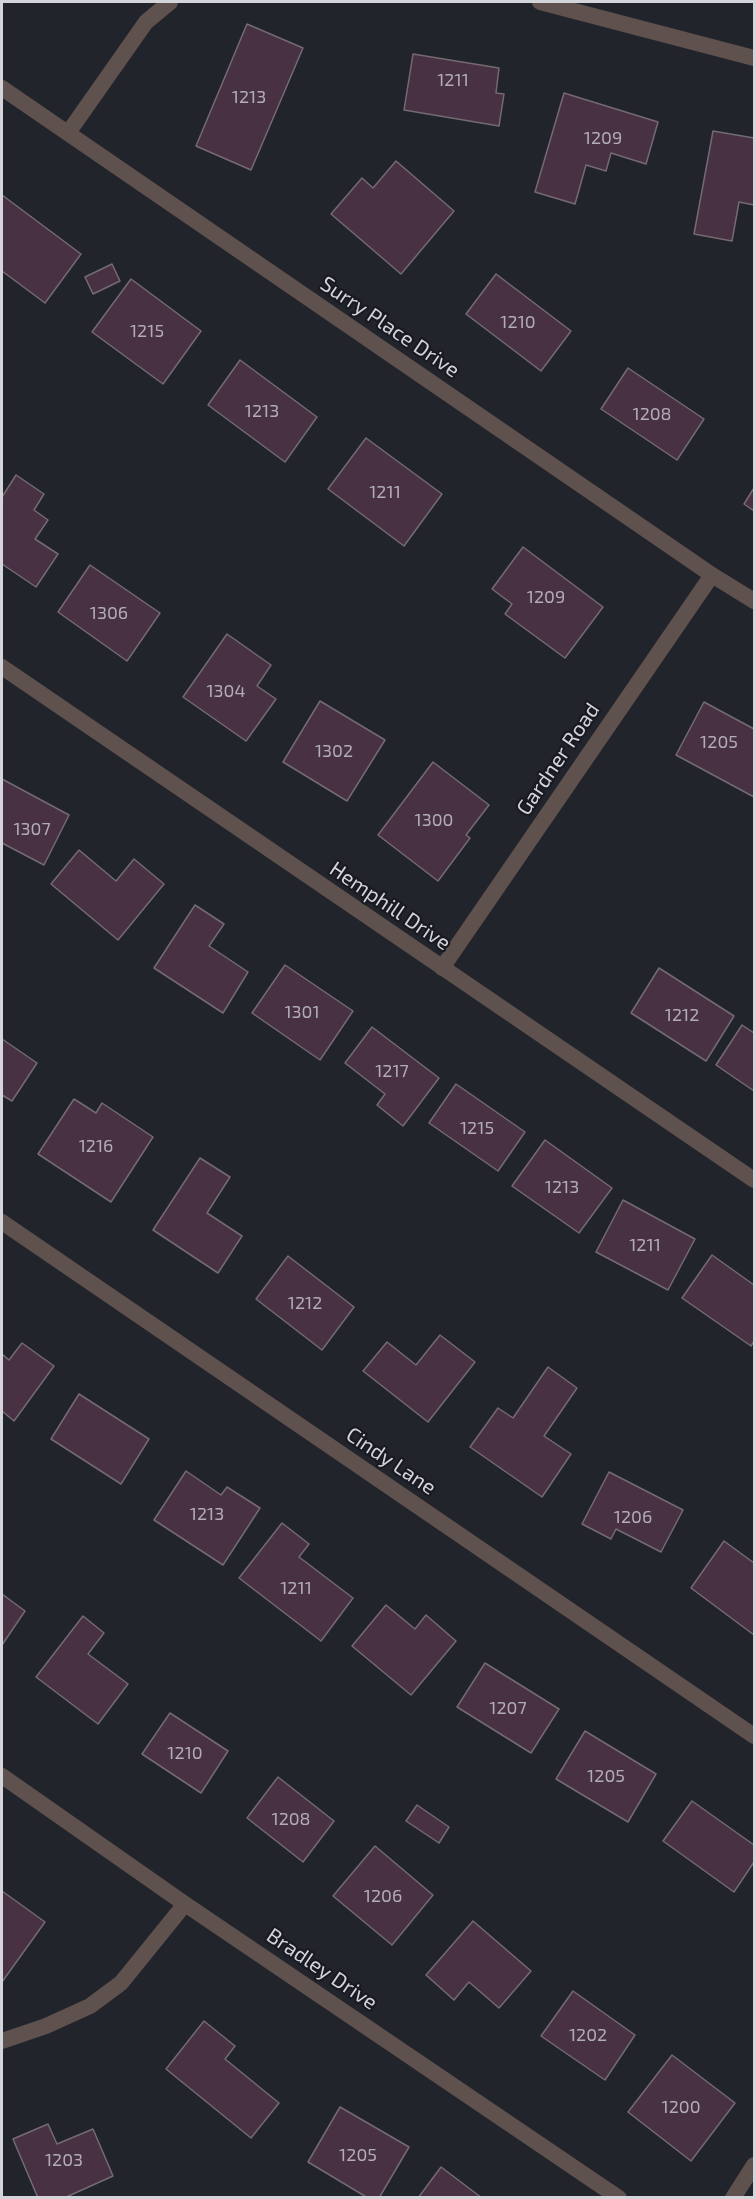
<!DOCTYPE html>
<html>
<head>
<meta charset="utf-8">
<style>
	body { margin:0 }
	#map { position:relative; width:756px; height:2199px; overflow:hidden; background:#22242c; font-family:"Exo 2",sans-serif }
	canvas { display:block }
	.frame { position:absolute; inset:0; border:3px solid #d4d5db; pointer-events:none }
</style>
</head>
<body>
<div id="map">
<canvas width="756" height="2199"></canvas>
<div class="frame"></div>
</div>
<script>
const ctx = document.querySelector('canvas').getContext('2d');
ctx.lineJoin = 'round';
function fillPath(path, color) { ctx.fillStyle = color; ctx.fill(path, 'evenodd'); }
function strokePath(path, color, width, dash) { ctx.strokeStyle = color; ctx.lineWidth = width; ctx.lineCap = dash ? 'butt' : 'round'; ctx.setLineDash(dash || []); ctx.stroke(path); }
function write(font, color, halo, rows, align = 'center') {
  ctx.font = font + ' "Exo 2",sans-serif'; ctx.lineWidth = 4.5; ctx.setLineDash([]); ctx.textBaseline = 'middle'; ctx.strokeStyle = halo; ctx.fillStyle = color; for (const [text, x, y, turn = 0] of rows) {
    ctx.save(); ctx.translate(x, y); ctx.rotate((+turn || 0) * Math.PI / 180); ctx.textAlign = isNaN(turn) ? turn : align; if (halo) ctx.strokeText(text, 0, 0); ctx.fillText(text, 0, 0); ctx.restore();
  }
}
const building = new Path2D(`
	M247,24L303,48L251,170L196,146Z
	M413,54L499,68L496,93L504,94L499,126L404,110Z
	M564,93L658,122L646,164L611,153L606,171L586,165L575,204L535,192Z
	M713,131L754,138V205L739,202L732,241L694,234Z
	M396,161L454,211L401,274L331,214L362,178L373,188Z
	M2,195L81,254L45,303L2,271Z
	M112,264L120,281L93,294L85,277Z
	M496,274L571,331L541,371L466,314Z
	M131,279L201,331L163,384L92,332Z
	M240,360L317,417L285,462L208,405Z
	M628,368L704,419L677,460L601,409Z
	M366,438L442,494L404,546L328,489Z
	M16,475L44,494L34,510L48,520L35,539L58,554L36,587L2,564V497Z
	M754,488V511L744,504Z
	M523,547L603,607L565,658L505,614L512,604L492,589Z
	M90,565L160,613L127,661L58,612Z
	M227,634L271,665L257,686L276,699L246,741L183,697Z
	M320,701L385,740L347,801L283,762Z
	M704,702L754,729V797L676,755Z
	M433,762L489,805L466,835L470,838L438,881L378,835Z
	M2,779L69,815L44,865L2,843Z
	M79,850L116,881L134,859L164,884L118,940L51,884Z
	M195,905L224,924L209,946L248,972L223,1013L154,968Z
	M285,965L353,1011L320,1060L252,1013Z
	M659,968L734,1016L706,1061L631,1013Z
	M742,1025L754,1033V1091L716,1065Z
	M372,1027L439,1078L403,1126L377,1105L385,1094L345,1063Z
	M2,1039L37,1063L12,1101L2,1095Z
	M456,1084L525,1132L498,1171L429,1123Z
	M74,1099L96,1113L102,1103L153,1137L111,1202L38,1154Z
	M545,1140L612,1188L579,1233L512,1186Z
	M200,1158L230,1177L207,1213L242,1236L218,1273L153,1230Z
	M623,1200L695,1239L668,1290L596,1252Z
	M712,1255L754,1285V1341L751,1346L682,1298Z
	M288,1256L354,1307L322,1350L256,1299Z
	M440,1335L475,1362L428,1422L363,1371L387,1342L416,1365Z
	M22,1343L54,1366L14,1421L2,1411V1354L9,1360Z
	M548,1367L577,1388L544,1436L571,1454L542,1497L470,1447L498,1408L513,1418Z
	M79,1394L149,1439L121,1484L51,1439Z
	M186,1471L221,1495L227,1487L260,1508L223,1565L154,1520Z
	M609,1472L683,1510L661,1552L616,1529L611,1539L582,1524Z
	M282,1523L309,1544L299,1557L353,1598L321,1641L239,1578Z
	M724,1541L754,1563V1635L691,1588Z
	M2,1594L25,1611L2,1645Z
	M386,1605L415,1629L426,1615L456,1641L411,1695L352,1646Z
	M83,1616L104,1633L88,1654L128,1684L98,1724L36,1677Z
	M485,1663L559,1709L531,1753L457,1707Z
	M170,1713L228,1751L201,1793L142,1754Z
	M585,1731L656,1774L628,1822L556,1779Z
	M278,1777L334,1821L303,1862L247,1818Z
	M692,1801L754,1845V1862L734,1892L663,1841Z
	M417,1805L449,1827L439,1843L406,1821Z
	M375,1846L433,1895L392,1945L333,1896Z
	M2,1891L45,1922L2,1982Z
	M473,1921L531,1971L499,2008L469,1982L454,2000L426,1975Z
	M573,1991L635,2035L605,2080L541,2036Z
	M204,2021L235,2046L225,2059L279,2103L251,2138L166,2069Z
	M672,2055L735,2103L691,2161L628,2112Z
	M340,2107L409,2147L379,2198H368L308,2162Z
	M48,2124L57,2144L93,2129L113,2176L64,2198H38L13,2139Z
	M441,2167L482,2198H418Z`);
const minor = new Path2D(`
	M540,2L754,58
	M2,88L712,575L754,601
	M68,133L146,22L170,2
	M2,667L754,1180
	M442,968L712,575
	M2,1222L754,1736
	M2,1776L185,1904L619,2198
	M2,2041L46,2026L90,2006L121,1983L185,1904
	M733,2198L754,2165`);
const numberNames = [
	["1211",453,80],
	["1213",249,97],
	["1209",603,138],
	["1210",518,322],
	["1215",147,331],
	["1213",262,411],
	["1208",652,414],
	["1211",385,492],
	["1209",546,597],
	["1306",109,613],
	["1304",226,691],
	["1205",719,742],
	["1302",334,751],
	["1300",434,820],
	["1307",32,829],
	["1301",302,1012],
	["1212",682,1015],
	["1217",392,1071],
	["1215",477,1128],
	["1216",96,1146],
	["1213",562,1187],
	["1211",645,1245],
	["1212",305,1303],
	["1213",207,1514],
	["1206",633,1517],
	["1211",296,1588],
	["1207",508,1708],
	["1210",185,1753],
	["1205",606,1776],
	["1208",291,1819],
	["1206",383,1896],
	["1202",588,2035],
	["1200",681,2107],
	["1205",358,2155],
	["1203",64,2160]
];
const streetNames = [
	["Surry Place Drive",390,327,34],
	["Gardner Road",558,759,-56],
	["Hemphill Drive",390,906,34],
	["Cindy Lane",391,1461,34],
	["Bradley Drive",322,1969,34]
];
fillPath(building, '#473143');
strokePath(building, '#746b72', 1.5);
strokePath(minor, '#5f514d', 16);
write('18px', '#b1acb5', null, numberNames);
write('21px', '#d4d5db', '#191a22', streetNames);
</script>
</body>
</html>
